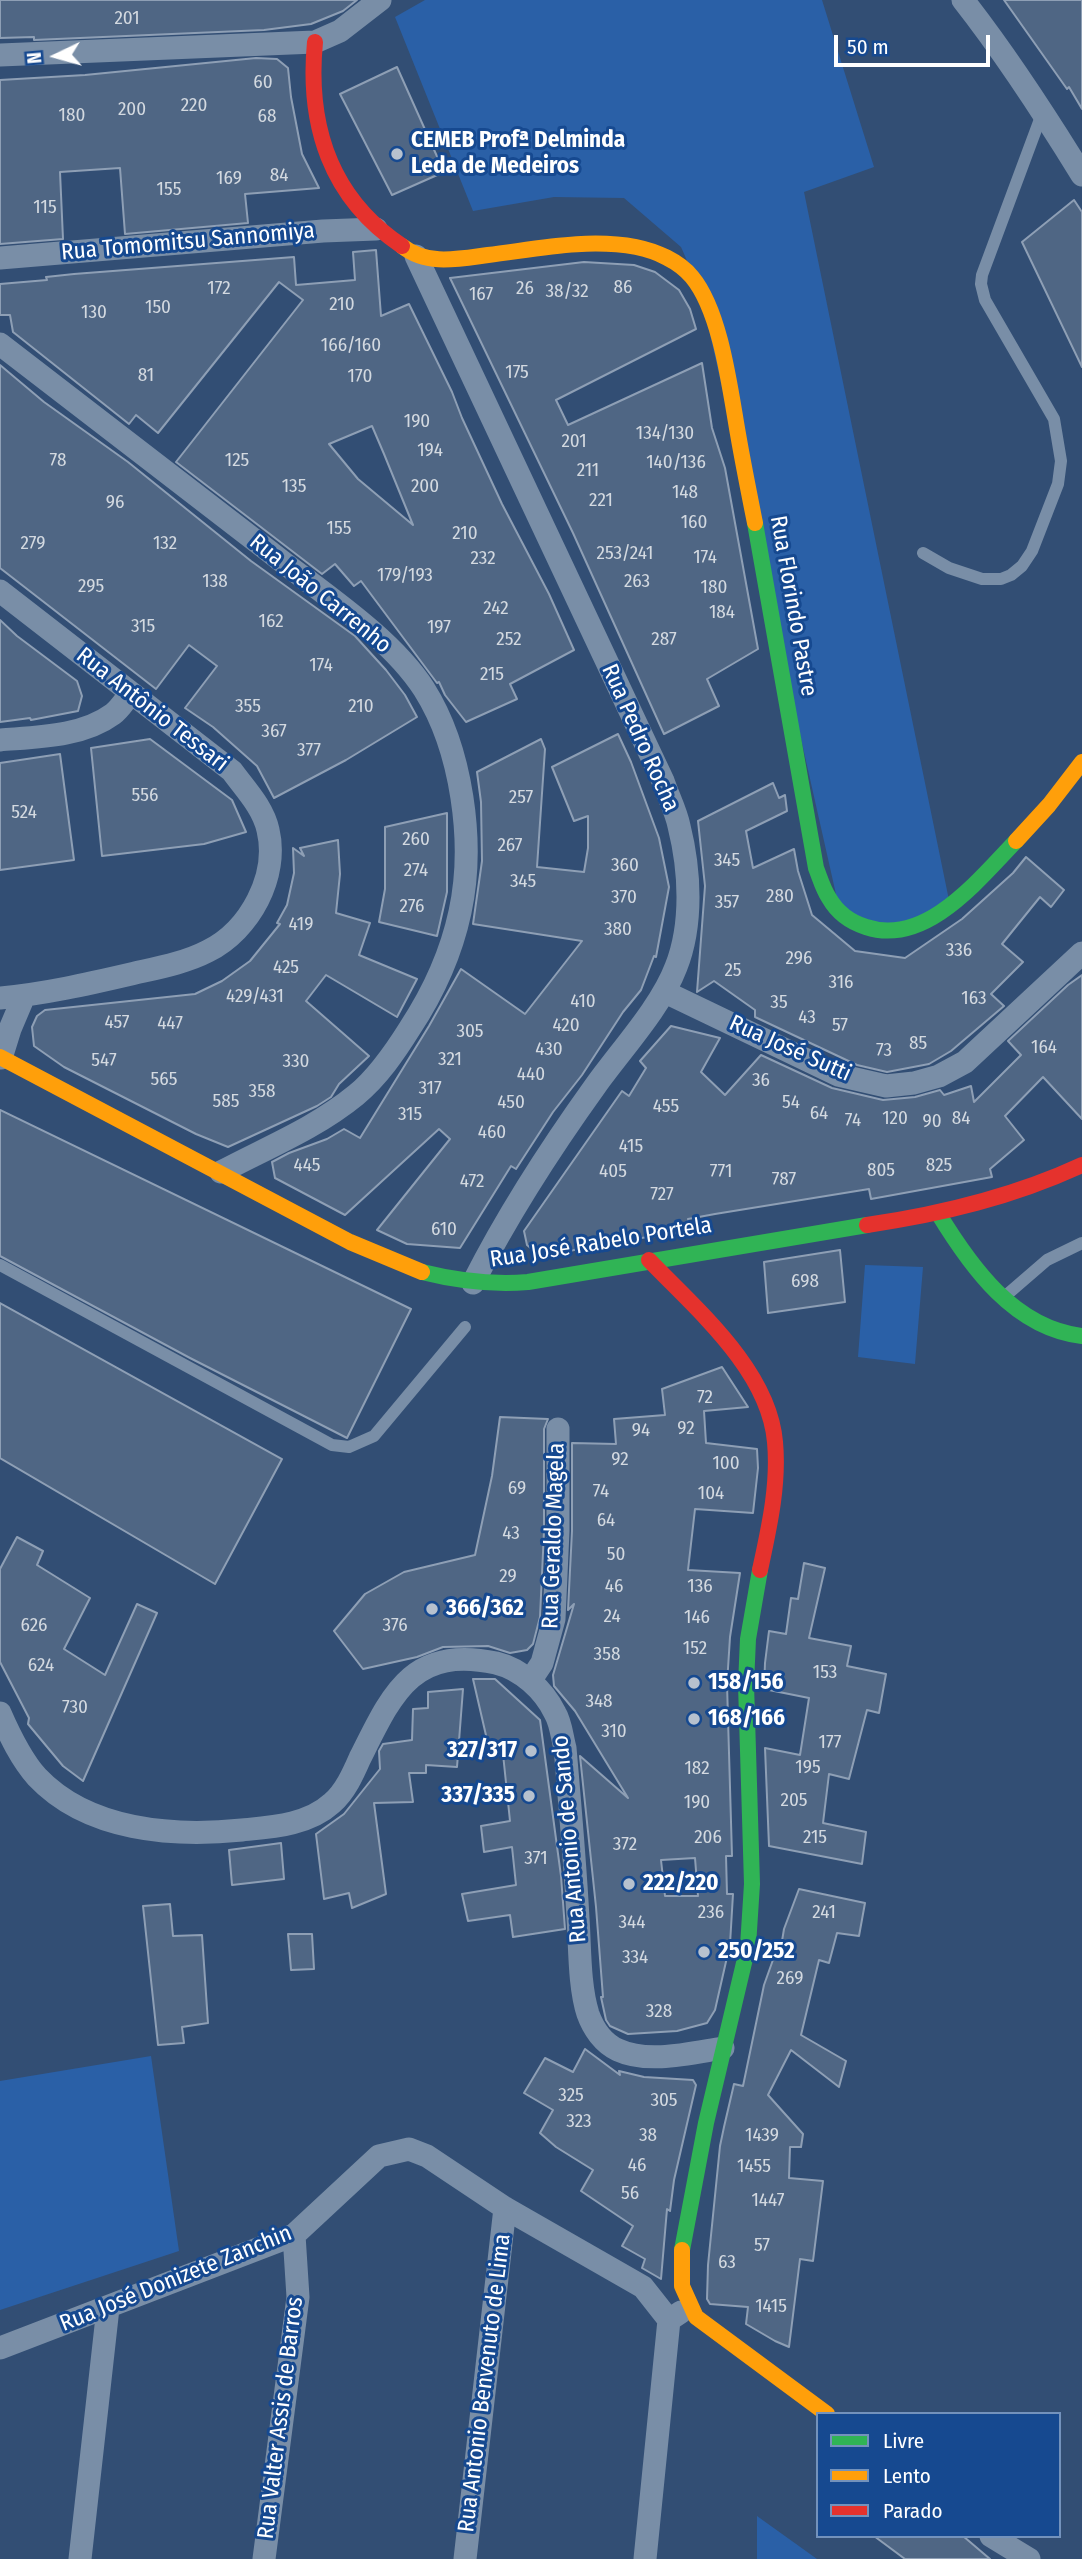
<!DOCTYPE html>
<html>
<head>
<meta charset="utf-8">
<style>
	body { margin:0 }
	#map { position:relative; width:1082px; height:2559px; overflow:hidden; background:#324e74; font-family:"Fira Sans Condensed",sans-serif }
	canvas { display:block }
	.legend { position:absolute; left:816px; top:2412px; width:245px; height:126px; box-sizing:border-box; background:#164990; border:2px solid #7392bc; margin:0; padding:9px 12px; list-style:none; font-size:21px; color:#fff }
	.legend li { display:flex; align-items:center; gap:14px; height:35px }
	.legend b { width:35px; border:2px solid #7392bc }
	.north { position:absolute; left:21px; top:21px; width:70px; height:70px; -webkit-text-stroke:5px #164990; paint-order:stroke; rotate:265deg; font-size:19px; font-weight:700; line-height:28px; text-align:center; color:#fff }
	.north::after { content:''; display:block; margin:auto; width:24px; height:32px; background:#fff; clip-path:polygon(50% 0,100% 100%,50% 72%,0 100%) }
	.scale { position:absolute; left:834px; top:35px; width:156px; height:32px; box-sizing:border-box; border:4px solid #fff; border-top:0; padding-left:9px; font-size:21px; line-height:24px; white-space:nowrap; color:#fff; -webkit-text-stroke:5px #164990; paint-order:stroke }
</style>
</head>
<body>
<div id="map">
<canvas width="1082" height="2559"></canvas>
<ul class="legend">
<li><b style="height:9px;background:#30b455"></b>Livre</li>
<li><b style="height:9px;background:#ff9f0a"></b>Lento</li>
<li><b style="height:9px;background:#e5322d"></b>Parado</li>
</ul>
<div class="north">N</div>
<div class="scale">50 m</div>
</div>
<script>
const ctx = document.querySelector('canvas').getContext('2d');
ctx.lineJoin = 'round';
function fillPath(path, color) { ctx.fillStyle = color; ctx.fill(path, 'evenodd'); }
function strokePath(path, color, width, dash) { ctx.strokeStyle = color; ctx.lineWidth = width; ctx.lineCap = dash ? 'butt' : 'round'; ctx.setLineDash(dash || []); ctx.stroke(path); }
function write(font, color, halo, rows, align = 'center') {
  ctx.font = font + ' "Fira Sans Condensed",sans-serif'; ctx.lineWidth = 6; ctx.setLineDash([]); ctx.textBaseline = 'middle'; ctx.strokeStyle = halo; ctx.fillStyle = color; for (const [text, x, y, turn = 0] of rows) {
    ctx.save(); ctx.translate(x, y); ctx.rotate((+turn || 0) * Math.PI / 180); ctx.textAlign = isNaN(turn) ? turn : align; if (halo) ctx.strokeText(text, 0, 0); ctx.fillText(text, 0, 0); ctx.restore();
  }
}
const green = new Path2D(`
	M425,0H822L874,167L804,192L950,905L905,930L840,912L700,290L681,247L624,198L554,197L473,211L395,17Z
	M865,1265L923,1267L915,1364L858,1357Z
	M151,2056L179,2251L0,2310V2081Z
	M757,2516L817,2559H757Z`);
const building = new Path2D(`
	M0,0H357L343,11L311,24L264,30L34,40V37L0,38Z
	M1004,0H1082V109L1069,87L1067,89Z
	M256,58L277,59L288,68L291,97L302,154L319,188L245,194L248,223L125,234L120,168L60,172L63,239L0,244V80L85,75Z
	M397,67L444,172L392,195L340,94Z
	M1074,200L1082,212V367L1022,242Z
	M376,250L381,316L409,304L452,392L462,418L502,504L549,594L574,650L510,684L517,699L466,722L445,695L439,682L437,683L361,581L354,586L335,564L322,574L176,462L303,300L279,282L158,433L136,415L129,424L13,332L10,315H0V284L47,280L46,277L74,274L294,257L296,285L355,280L353,252ZM372,426L384,454L413,525L358,479L329,444Z
	M584,262L634,265L655,272L679,290L690,309L696,329L556,400L568,425L702,363L712,428L725,468L758,649L707,679L719,706L664,734L573,533L450,278Z
	M0,365L44,402L128,462L251,561L355,636L386,670L405,695L417,717L346,760L274,798L257,766L213,727L185,708L217,666L189,645L156,689L0,568Z
	M0,620L17,636L77,681L82,696L78,711L31,720L30,718L0,722Z
	M618,734L631,762L659,838L669,887L656,957L654,956L641,990L623,1012L582,1075L553,1112L516,1169L511,1166L460,1248L407,1244L377,1230L450,1139L439,1129L345,1215L275,1178L272,1162L289,1153L327,1139L344,1129L360,1138L429,1026L461,969L525,1014L582,941L473,924L482,861L481,802L477,772L541,739L545,749L537,867L584,872L588,848V816L574,821L552,767Z
	M150,739L232,800L246,832L204,844L102,856L91,748Z
	M60,754L74,860L0,870V763Z
	M773,783L779,798L785,795L787,811L746,831L753,868L794,849L798,871L812,915L855,951L905,958L962,919L1013,873L1026,857L1064,890L1051,907L1040,897L1002,944L1023,962L991,994L1004,1006L951,1051L929,1064L887,1072L857,1065L755,1017V1010L714,981L697,992L705,886L698,821Z
	M447,813V892L437,936L379,922L385,889V827Z
	M338,840L340,874L336,913L370,923L359,955L417,979L397,1017L326,975L306,1001L369,1056L339,1084L331,1097L317,1106L228,1147L196,1134L64,1067L34,1046L32,1027L37,1016L45,1010L195,994L222,981L250,961L280,924L277,923L287,905L294,873L293,848L304,856L300,848Z
	M1082,975V1119L1043,1077L1005,1116L1024,1140L990,1169L992,1177L871,1199L869,1189L715,1214L688,1219L692,1231L612,1242L541,1257L527,1245L524,1231L622,1091L629,1096L646,1068L640,1061L671,1026L720,1038L701,1072L725,1095L761,1055L832,1088L883,1100L915,1097L940,1090L944,1095L971,1086L974,1102L1021,1055L1008,1041L1068,985Z
	M0,1110L411,1309L347,1438L190,1358L0,1256Z
	M840,1250L845,1302L768,1313L764,1262Z
	M0,1303L282,1459L215,1584L0,1458Z
	M722,1367L748,1407L704,1411L706,1443L757,1449L758,1468L753,1513L695,1509L688,1570L740,1573L730,1637L727,1684L732,1856H726L727,1894H733L730,1944L715,2010L707,2023L677,2031L628,2034L610,2026L606,2020L601,1997H603L596,1907L580,1756L628,1798L575,1711L554,1686L553,1675L574,1604L568,1610L572,1531V1443L616,1444L614,1419L665,1415L662,1389ZM695,1858L698,1896H665L661,1860Z
	M500,1417L548,1419L544,1429V1531L540,1617L533,1644L527,1650L510,1653L488,1646L443,1647L417,1657L363,1669L334,1631L365,1594L404,1572L475,1555L492,1476Z
	M17,1537L43,1551L37,1565L90,1598L64,1649L105,1675L137,1604L157,1613L83,1781L63,1766L28,1724L29,1718L0,1662V1569Z
	M804,1563L825,1568L809,1638L851,1646L847,1666L886,1674L879,1713L867,1710L849,1779L829,1774L823,1823L866,1832L862,1864L769,1846L765,1748L800,1755L809,1698L764,1689L765,1663L769,1631L786,1634L791,1598L798,1599Z
	M473,1679H495L540,1720L561,1876L565,1929L513,1937L510,1915L468,1921L462,1894L516,1885L512,1847L484,1852L481,1826L510,1821L503,1754L491,1757Z
	M463,1689L457,1767L426,1765V1773H409L413,1802L374,1803L386,1894L352,1908L349,1893L324,1899L316,1834L344,1814L380,1769L379,1751L383,1744L412,1740L413,1709L428,1708V1692Z
	M281,1843L284,1879L232,1885L229,1850Z
	M799,1889L865,1903L859,1936L837,1933L829,1963L819,1960L801,2035L846,2061L839,2087L791,2050L768,2095L803,2134L801,2147H790L789,2178L823,2181L813,2261L800,2259L789,2347L775,2341L746,2324L748,2307L710,2304L707,2299L708,2265L720,2146L724,2127L734,2084L743,2086L764,1985L774,1957L779,1959L784,1929Z
	M170,1904L173,1936L202,1935L208,2023L182,2027L184,2043L158,2045L143,1906Z
	M288,1934H312L314,1969L291,1970Z
	M585,2049L620,2075L619,2071L644,2077L693,2080L696,2085L674,2180L670,2211L667,2209L661,2279L642,2268L645,2259L622,2246L633,2226L581,2191L593,2170L556,2147L540,2133L553,2110L524,2093L545,2058L573,2072Z
	M874,2536H963L990,2559H905Z`);
const lane = new Path2D(`
	M923,553L949,568L982,579H1001L1011,575L1022,566L1032,551L1058,484L1061,461L1054,419L985,300L981,284L982,275L1043,111
	M0,1265L332,1445L349,1447L374,1436L465,1327
	M1003,1298L1047,1260L1082,1243`);
const street = new Path2D(`
	M963,0C1007,56 1045,115 1082,175
	M0,55L315,42L340,31L380,0
	M416,256L663,781C668,796 676,811 679,826C690,870 693,924 676,967C661,1007 621,1050 596,1085C550,1149 508,1214 473,1283
	M0,258L323,231L376,229
	M0,344C90,413 180,483 270,552C319,591 390,636 424,689C462,749 475,843 460,912C451,954 433,993 410,1028C395,1052 378,1077 356,1095C316,1128 266,1148 221,1172
	M0,591L232,771C245,789 263,807 268,830C279,876 250,930 208,951C185,963 157,968 131,974C88,984 44,994 0,998
	M0,740C36,737 82,737 113,714C120,709 125,700 131,693
	M665,992L838,1075L886,1086L914,1083L939,1076L965,1062L1082,953
	M1,1058L10,1029L24,996
	M530,1681L542,1663L554,1619L558,1531V1429
	M0,1713C10,1736 21,1759 37,1777C88,1831 173,1837 242,1830C272,1827 308,1825 332,1803C345,1792 353,1774 360,1758C392,1694 412,1645 496,1663C521,1669 544,1690 555,1713C561,1723 562,1737 565,1748C570,1805 575,1862 578,1918C580,1947 579,1986 588,2014C593,2028 603,2043 618,2050C648,2064 691,2053 723,2048
	M0,2348L294,2235L379,2156L409,2149L427,2156L505,2208L643,2287L669,2320
	M991,2536L1029,2559
	M80,2559L108,2308
	M264,2559L298,2297L294,2235
	M465,2559L505,2208
	M645,2559L669,2320L681,2312`);
const fast = new Path2D(`
	M755,523L816,868C820,878 823,889 829,898C837,912 850,922 866,927C926,947 979,879 1016,841
	M938,1213C971,1267 1014,1328 1082,1336
	M422,1272C458,1281 491,1285 528,1282L867,1225
	M682,2250L706,2123L748,1946L752,1884L746,1684L748,1639L760,1570`);
const slow = new Path2D(`
	M402,246C427,266 458,259 488,255C537,249 587,238 636,247C656,251 679,261 692,277C721,312 730,389 738,434C743,463 749,493 755,523
	M1016,841L1049,805L1082,762
	M0,1057L350,1242L422,1272
	M682,2250V2286L696,2317L827,2414`);
const jam = new Path2D(`
	M315,42C307,125 330,198 402,246
	M867,1225C942,1214 1013,1197 1082,1165
	M649,1260C696,1309 769,1370 775,1442C779,1485 769,1528 760,1570`);
const markers = [
	[397,154,7,"#b7c1ce"],
	[432,1609,7,"#b7c1ce"],
	[694,1683,7,"#b7c1ce"],
	[694,1719,7,"#b7c1ce"],
	[531,1751,7,"#b7c1ce"],
	[529,1796,7,"#b7c1ce"],
	[629,1884,7,"#b7c1ce"],
	[704,1952,7,"#b7c1ce"]
];
const numberNames = [
	["201",127,19],
	["60",263,83],
	["220",194,106],
	["200",132,110],
	["180",72,116],
	["68",267,117],
	["84",279,176],
	["169",229,179],
	["155",169,190],
	["115",45,208],
	["86",623,288],
	["172",219,289],
	["26",525,289],
	["38/32",567,292],
	["167",481,295],
	["210",342,305],
	["150",158,308],
	["130",94,313],
	["166/160",351,346],
	["175",517,373],
	["81",146,376],
	["170",360,377],
	["190",417,422],
	["134/130",665,434],
	["201",574,442],
	["194",430,451],
	["78",58,461],
	["125",237,461],
	["140/136",676,463],
	["211",588,471],
	["135",294,487],
	["200",425,487],
	["148",685,493],
	["221",601,501],
	["96",115,503],
	["160",694,523],
	["155",339,529],
	["210",465,534],
	["279",33,544],
	["132",165,544],
	["253/241",625,554],
	["174",705,558],
	["232",483,559],
	["179/193",405,576],
	["138",215,582],
	["263",637,582],
	["295",91,587],
	["180",714,588],
	["242",496,609],
	["184",722,613],
	["162",271,622],
	["315",143,627],
	["197",439,628],
	["252",509,640],
	["287",664,640],
	["174",321,666],
	["215",492,675],
	["355",248,707],
	["210",361,707],
	["367",274,732],
	["377",309,751],
	["556",145,796],
	["257",521,798],
	["524",24,813],
	["260",416,840],
	["267",510,846],
	["345",727,861],
	["360",625,866],
	["274",416,871],
	["345",523,882],
	["280",780,897],
	["370",624,898],
	["357",727,903],
	["276",412,907],
	["419",301,925],
	["380",618,930],
	["336",959,951],
	["296",799,959],
	["425",286,968],
	["25",733,971],
	["316",841,983],
	["429/431",255,997],
	["163",974,999],
	["410",583,1002],
	["35",779,1003],
	["43",807,1018],
	["457",117,1023],
	["447",170,1024],
	["420",566,1026],
	["57",840,1026],
	["305",470,1032],
	["85",918,1044],
	["164",1044,1048],
	["430",549,1050],
	["73",884,1051],
	["321",450,1060],
	["547",104,1061],
	["330",296,1062],
	["440",531,1075],
	["565",164,1080],
	["36",761,1081],
	["317",430,1089],
	["358",262,1092],
	["585",226,1102],
	["450",511,1103],
	["54",791,1103],
	["455",666,1107],
	["64",819,1114],
	["315",410,1115],
	["120",895,1119],
	["84",961,1119],
	["74",853,1121],
	["90",932,1122],
	["460",492,1133],
	["415",631,1147],
	["445",307,1166],
	["825",939,1166],
	["805",881,1171],
	["405",613,1172],
	["771",721,1172],
	["787",784,1180],
	["472",472,1182],
	["727",662,1195],
	["610",444,1230],
	["698",805,1282],
	["72",705,1398],
	["92",686,1429],
	["94",641,1431],
	["92",620,1460],
	["100",726,1464],
	["69",517,1489],
	["74",601,1492],
	["104",711,1494],
	["64",606,1521],
	["43",511,1534],
	["50",616,1555],
	["29",508,1577],
	["46",614,1587],
	["136",700,1587],
	["24",612,1617],
	["146",697,1618],
	["626",34,1626],
	["376",395,1626],
	["152",695,1649],
	["358",607,1655],
	["624",41,1666],
	["153",825,1673],
	["348",599,1702],
	["730",75,1708],
	["310",614,1732],
	["177",830,1743],
	["195",808,1768],
	["182",697,1769],
	["205",794,1801],
	["190",697,1803],
	["206",708,1838],
	["215",815,1838],
	["372",625,1845],
	["371",536,1859],
	["236",711,1913],
	["241",824,1913],
	["344",632,1923],
	["334",635,1958],
	["269",790,1979],
	["328",659,2012],
	["325",571,2096],
	["305",664,2101],
	["323",579,2122],
	["38",648,2136],
	["1439",762,2136],
	["46",637,2166],
	["1455",754,2167],
	["56",630,2194],
	["1447",768,2201],
	["57",762,2246],
	["63",727,2263],
	["1415",771,2307]
];
const poiNames = [
	["CEMEB Profª Delminda",411,141],
	["Leda de Medeiros",411,167],
	["366/362",446,1609],
	["158/156",708,1683],
	["168/166",708,1719],
	["327/317",517,1751,"right"],
	["337/335",515,1796,"right"],
	["222/220",643,1884],
	["250/252",718,1952]
];
const streetNames = [
	["Rua Tomomitsu Sannomiya",188,242,-5],
	["Rua João Carrenho",320,594,39],
	["Rua Florindo Pastre",793,606,80],
	["Rua Antônio Tessari",152,710,38],
	["Rua Pedro Rocha",640,738,66],
	["Rua José Sutti",790,1049,24],
	["Rua José Rabelo Portela",601,1243,-9],
	["Rua Geraldo Magela",554,1536,-88],
	["Rua Antonio de Sando",570,1839,-95],
	["Rua José Donizete Zanchin",176,2279,-22],
	["Rua Antonio Benvenuto de Lima",485,2383,-83],
	["Rua Valter Assis de Barros",281,2418,-83]
];
fillPath(green, '#2a60a7');
fillPath(building, '#4f6684');
strokePath(building, '#8e9fb5', 2);
strokePath(lane, '#798ea7', 12);
strokePath(street, '#798ea7', 23);
strokePath(fast, '#30b455', 16);
strokePath(slow, '#ff9f0a', 16);
strokePath(jam, '#e5322d', 16);
for (const [x, y, r, color] of markers) { const dot = new Path2D(); dot.arc(x, y, r, 0, 2 * Math.PI); ctx.fillStyle = color; ctx.fill(dot); strokePath(dot, '#164990', 2.5); }
write('19px', '#d3d9e0', null, numberNames);
write('bold 23px', '#fff', '#164990', poiNames, 'left');
write('23px', '#fff', '#164990', streetNames);
</script>
</body>
</html>
